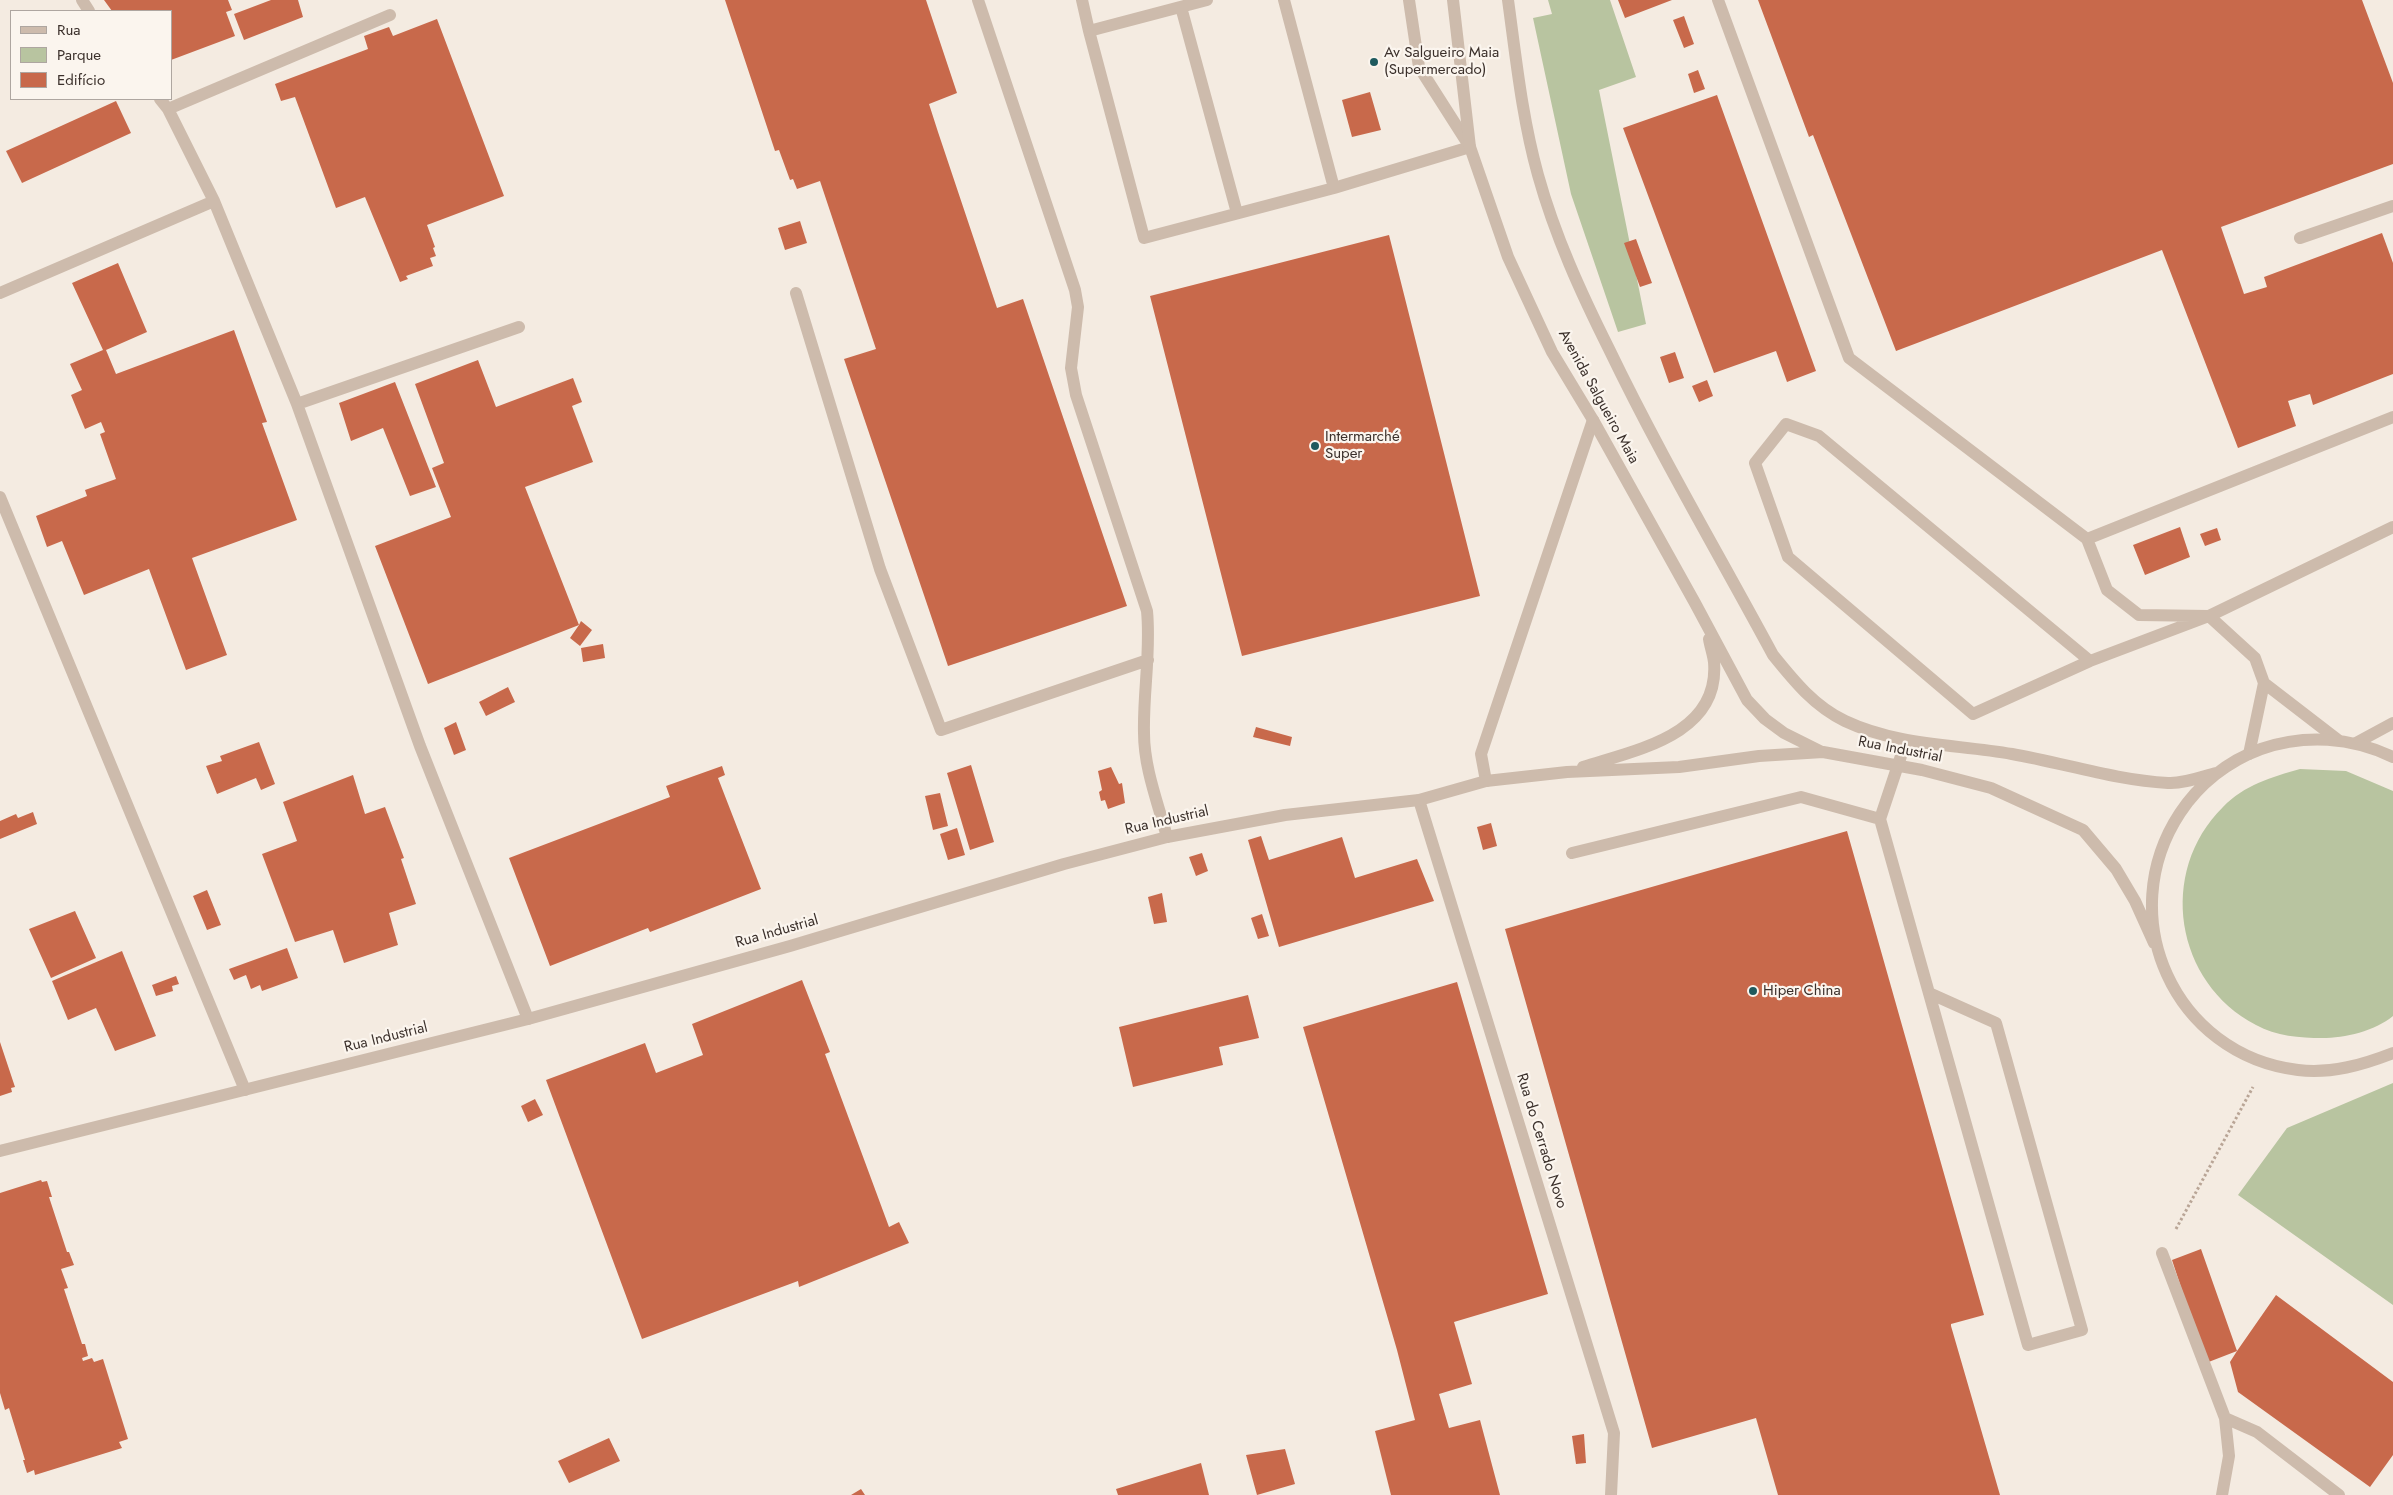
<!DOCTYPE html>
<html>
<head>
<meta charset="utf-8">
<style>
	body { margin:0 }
	#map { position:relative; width:2393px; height:1495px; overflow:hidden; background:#f4ebe1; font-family:Jost,sans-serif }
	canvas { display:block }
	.legend { position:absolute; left:10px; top:10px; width:162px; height:90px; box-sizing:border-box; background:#fbf5ee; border:1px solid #aea6a0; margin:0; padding:6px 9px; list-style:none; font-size:15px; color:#3b302b }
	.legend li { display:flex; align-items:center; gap:10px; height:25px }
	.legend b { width:25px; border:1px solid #aea6a0 }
</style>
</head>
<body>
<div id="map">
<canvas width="2393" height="1495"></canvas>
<ul class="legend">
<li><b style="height:6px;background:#cdbbac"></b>Rua</li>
<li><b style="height:14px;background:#b8c4a0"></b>Parque</li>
<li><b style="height:14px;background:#c8694b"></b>Edifício</li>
</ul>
</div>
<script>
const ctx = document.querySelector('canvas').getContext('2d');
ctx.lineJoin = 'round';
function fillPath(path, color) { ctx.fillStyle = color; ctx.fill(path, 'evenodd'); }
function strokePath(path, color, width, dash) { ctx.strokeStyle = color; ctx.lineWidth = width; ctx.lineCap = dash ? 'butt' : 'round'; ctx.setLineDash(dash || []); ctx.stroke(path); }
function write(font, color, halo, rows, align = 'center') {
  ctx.font = font + ' Jost,sans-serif'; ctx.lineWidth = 4.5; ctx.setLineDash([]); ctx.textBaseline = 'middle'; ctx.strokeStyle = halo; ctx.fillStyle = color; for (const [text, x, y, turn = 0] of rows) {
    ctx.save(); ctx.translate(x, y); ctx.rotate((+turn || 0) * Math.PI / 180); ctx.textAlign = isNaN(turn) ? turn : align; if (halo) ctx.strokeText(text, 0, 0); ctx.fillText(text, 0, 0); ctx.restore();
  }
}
const green = new Path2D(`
	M1548,0H1610L1636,77L1599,90L1646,324L1618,332L1571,194L1533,18L1552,14Z
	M2300,769L2346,771L2393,791V1016C2375,1031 2345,1038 2322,1038C2300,1038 2276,1036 2256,1025C2175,983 2157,872 2223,807C2244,785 2272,777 2300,769Z
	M2393,1083V1305L2238,1195L2287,1128Z`);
const building = new Path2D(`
	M104,0H228L232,10L226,12L235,36L171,60V11H112Z
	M271,0H298L303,17L244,40L234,14Z
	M725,0H926L957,93L929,104L938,132L997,308L1023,299L1127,606L948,666L844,359L876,349L820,181L797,189L793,179L790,180L779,150L775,151Z
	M1618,0H1672L1625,18Z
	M1758,0H2362L2393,83V164L2221,227L2244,294L2267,287L2264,277L2382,233L2393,263V374L2313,405L2310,394L2288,401L2296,426L2238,448L2162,250L1896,351L1813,135L1809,137Z
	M1684,16L1694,44L1684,48L1673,20Z
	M437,19L504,196L427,225L435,247L433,248L436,256L430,258L433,266L406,276L408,279L400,282L365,197L336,208L295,97L281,101L275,84L368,49L364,36L389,27L393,36Z
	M1698,70L1705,89L1694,93L1688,74Z
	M1370,92L1381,130L1352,137L1342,100Z
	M1717,95L1816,371L1787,382L1776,351L1714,373L1623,128Z
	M116,101L131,133L22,183L6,151Z
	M800,221L807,243L785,250L778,228Z
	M1389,235L1480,596L1242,656L1150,296Z
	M1636,239L1652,283L1640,287L1624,243Z
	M118,263L147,332L106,350L116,374L234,330L267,422L262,423L297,520L192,558L227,655L186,670L149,569L84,595L62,541L47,547L36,516L87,496L85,490L116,479L100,434L105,432L101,422L85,429L71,395L82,390L70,364L103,350L72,283Z
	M1675,352L1684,378L1669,383L1660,357Z
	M478,360L496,407L573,378L582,402L572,406L593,462L525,487L579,625L581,621L592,630L580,646L570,638L579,625L428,684L375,546L451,517L432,468L444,463L415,384Z
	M1707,380L1713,396L1699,402L1692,386Z
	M395,382L436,487L410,496L383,428L351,441L339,403Z
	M2180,527L2190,557L2145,575L2133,545Z
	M2217,528L2221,540L2205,546L2200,534Z
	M603,644L605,658L583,662L581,648Z
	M508,687L515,702L486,716L479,702Z
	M456,722L466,750L454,755L444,728Z
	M1256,727L1292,737L1290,746L1253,737Z
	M259,742L275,784L261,790L256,778L217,794L206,766L222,761L220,756Z
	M971,765L994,842L970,850L947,773Z
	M722,766L725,775L718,778L761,889L650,932L648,928L550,966L509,858L670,797L666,786Z
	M1111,767L1119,784L1122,783L1125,803L1108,809L1105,800L1101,801L1099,792L1102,790L1098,771Z
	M353,775L365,814L385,807L404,858L401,859L416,904L389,913L398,945L344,963L333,930L295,942L262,854L297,841L283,802Z
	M940,793L948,826L933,830L925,796Z
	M33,812L37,824L0,839V821L16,814L18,818Z
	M1491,823L1497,846L1483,850L1477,827Z
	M957,828L965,855L948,860L940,834Z
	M1847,831L1984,1315L1951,1324V1326L2000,1495H1778L1756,1418L1652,1448L1505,929Z
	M1261,836L1269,860L1342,837L1355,878L1417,859L1434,901L1279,947L1248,840Z
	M1202,853L1208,871L1196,876L1189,857Z
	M207,890L221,925L207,930L193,896Z
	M1162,893L1167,922L1154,924L1148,897Z
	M75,911L96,958L51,978L29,929Z
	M1262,914L1269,936L1258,939L1251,918Z
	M287,948L298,978L262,991L260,985L251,989L246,975L234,980L229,969Z
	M122,951L156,1036L115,1051L96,1008L68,1020L52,981Z
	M176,976L179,984L172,986L173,991L156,996L152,985Z
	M802,980L830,1052L825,1054L889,1227L899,1222L909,1243L799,1287L798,1281L642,1339L546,1080L645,1043L656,1073L703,1055L692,1024Z
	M1457,982L1548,1294L1454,1322L1472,1384L1439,1394L1449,1428L1480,1420L1500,1495H1391L1375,1431L1415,1420L1397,1350L1303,1027Z
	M1248,995L1259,1038L1219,1047L1223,1065L1133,1087L1119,1027Z
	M0,1042L15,1087L11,1088L12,1092L0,1096Z
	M535,1099L543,1115L528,1122L521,1106Z
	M41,1180L42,1182L47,1181L52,1197H49L67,1252H69L74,1265L61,1269L68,1288L64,1289L82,1344H85L88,1356L82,1358L83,1361L92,1358L94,1362L103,1359L128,1439L119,1442L122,1448L35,1475L34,1470L27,1473L23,1460H25L9,1408L5,1410L0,1393V1193Z
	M2201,1249L2237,1351L2276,1295L2393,1382V1455L2370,1487L2238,1392L2230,1362L2237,1351L2206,1363L2172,1260Z
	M1584,1434L1586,1463L1576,1464L1572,1436Z
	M609,1438L620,1461L569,1483L558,1461Z
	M1285,1449L1295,1484L1257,1495L1246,1455Z
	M1201,1463L1209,1495H1118L1116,1489Z
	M861,1489L865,1495H851Z`);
const path = new Path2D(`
	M2176,1229L2253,1087`);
const service = new Path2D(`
	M82,0L89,11
	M978,0L1075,290L1078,307L1071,368L1076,395L1147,611C1151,652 1143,692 1144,733C1144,768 1158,803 1167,837
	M1082,0L1089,31
	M1207,0L1089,31L1144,238L1334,188L1470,147L1419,67L1409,0
	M1284,0L1334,188
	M1718,0L1849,358L2087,539
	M1181,7L1237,213
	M160,99L168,109L214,201L297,404L420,746L528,1019
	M168,109L390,15
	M2300,238L2393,206
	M0,293L214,201
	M796,293L880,569L941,730L1148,660
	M297,404L519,327
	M0,497L245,1090
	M2090,661L1819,436L1786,424L1755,463L1788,557L1973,714L2090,661L2209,616L2393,527
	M2264,683L2255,658L2209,616L2139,615L2107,590L2087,539L2393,417
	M1906,741L1880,819L2028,1345L2082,1330L1996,1023L1929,993
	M2249,754L2264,683L2338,740
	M1572,853L1801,797L1880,819`);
const pedestrian = new Path2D(`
	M1486,781L1481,754L1593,420`);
const minor = new Path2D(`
	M2356,743L2393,723
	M1419,800L1614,1433L1611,1495
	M2162,1253L2225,1418
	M2222,1495L2229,1456L2225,1418L2257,1432L2339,1495`);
const tertiary = new Path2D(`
	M1453,0L1470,147L1508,257L1552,352L1593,420L1695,603L1747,700L1765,719L1784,733L1822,752
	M1508,0C1516,58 1522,118 1538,175C1555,236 1581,293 1609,349C1659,453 1718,553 1773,655C1794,681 1814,706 1845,721C1898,746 1955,744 2012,754C2064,763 2115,780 2168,783C2183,784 2201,777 2216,773
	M2393,757C2351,737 2305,734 2261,749C2228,761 2199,784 2180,813C2112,916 2174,1055 2298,1070C2331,1074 2362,1065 2393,1053
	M1583,767C1636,750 1720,735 1714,662C1713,654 1710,646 1709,639
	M0,1151L528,1019L790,946L1064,864L1167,837L1285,815L1419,800L1486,781L1567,772L1679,767L1759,756L1823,752L1922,770L1991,788L2083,830L2116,869L2135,901L2154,943`);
const markers = [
	[1374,62,5,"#1f5a5e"],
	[1315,446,5,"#1f5a5e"],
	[1753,991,5,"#1f5a5e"]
];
const poiNames = [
	["Av Salgueiro Maia",1384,53],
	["(Supermercado)",1384,70],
	["Intermarché",1325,437],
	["Super",1325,454],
	["Hiper China",1763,991]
];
const streetNames = [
	["Avenida Salgueiro Maia",1598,397,61],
	["Rua Industrial",1900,750,11],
	["Rua Industrial",1167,821,-13],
	["Rua Industrial",777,932,-16],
	["Rua Industrial",386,1038,-14],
	["Rua do Cerrado Novo",1541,1141,73]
];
fillPath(green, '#b8c4a0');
fillPath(building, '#c8694b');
strokePath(path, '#b9a596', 3, [2.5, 2.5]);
strokePath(service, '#cdbbac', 12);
strokePath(pedestrian, '#cdbbac', 12);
strokePath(minor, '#cdbbac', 12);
strokePath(tertiary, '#cdbbac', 12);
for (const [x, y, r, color] of markers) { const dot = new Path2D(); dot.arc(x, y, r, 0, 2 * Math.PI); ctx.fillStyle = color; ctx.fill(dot); strokePath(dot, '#fbf5ee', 2); }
write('15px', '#3b302b', '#fbf5ee', poiNames, 'left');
write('15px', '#3b302b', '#fbf5ee', streetNames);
</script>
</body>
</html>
